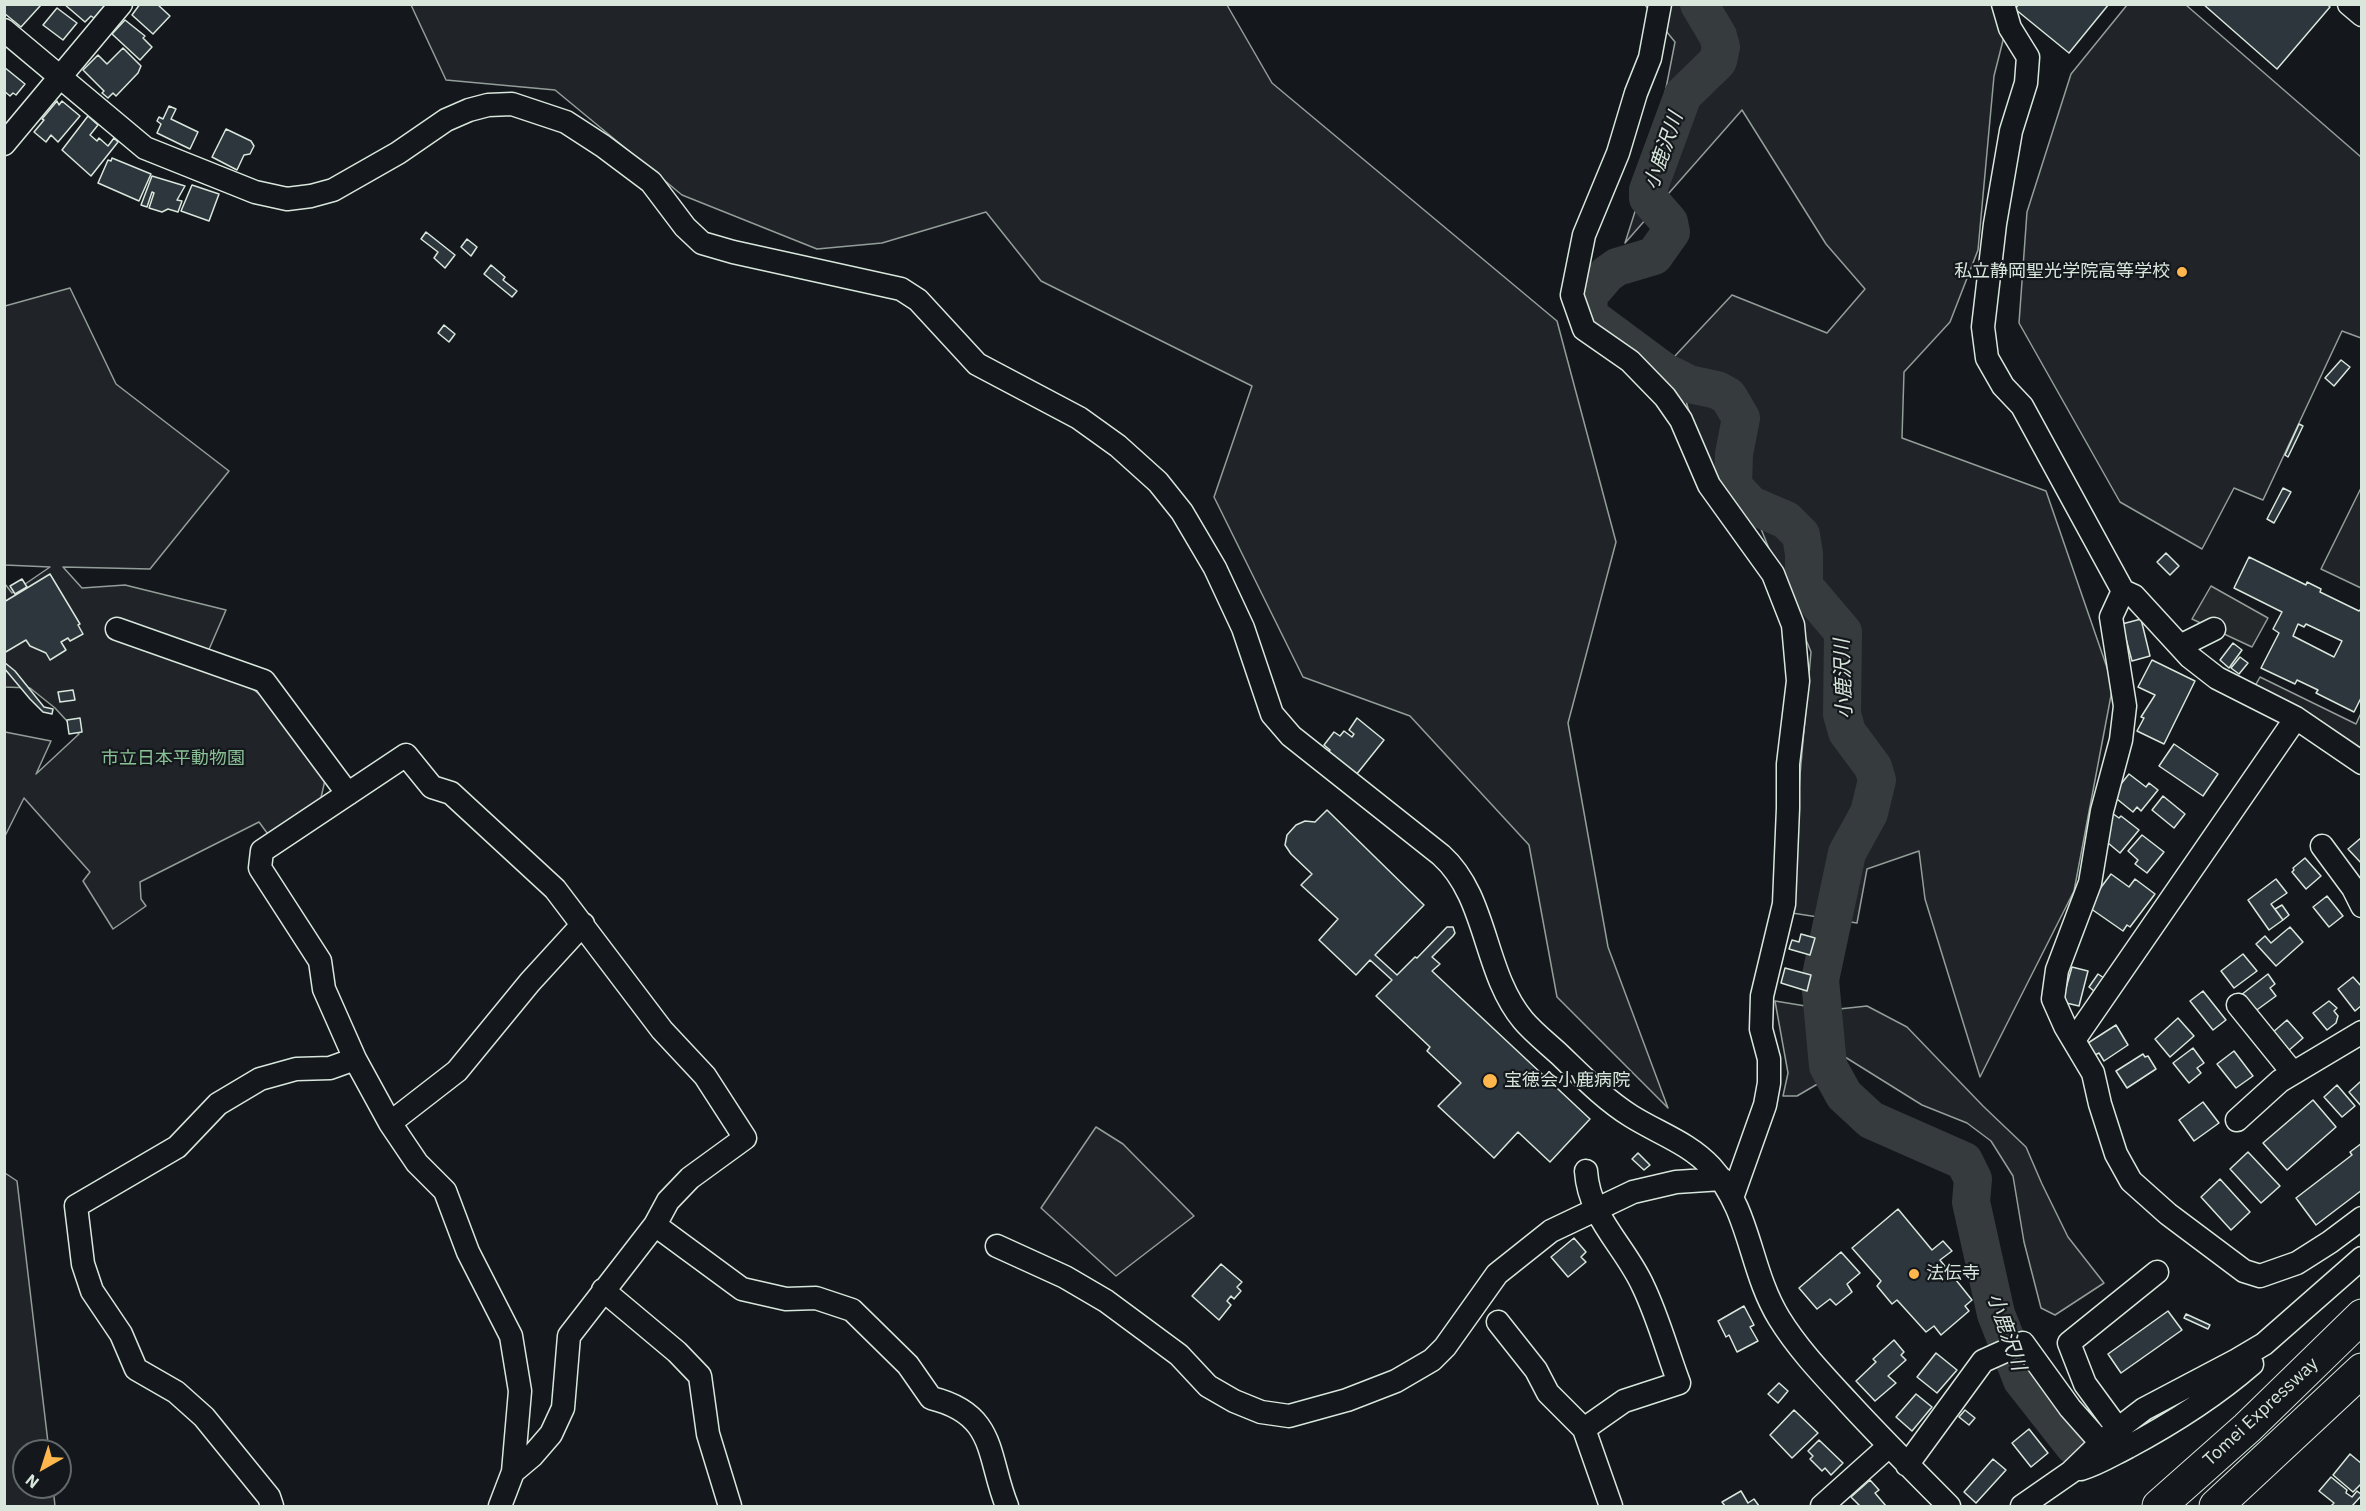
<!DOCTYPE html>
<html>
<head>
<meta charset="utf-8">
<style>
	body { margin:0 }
	#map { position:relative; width:2366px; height:1511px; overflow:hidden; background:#14181c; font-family:"IBM Plex Sans",sans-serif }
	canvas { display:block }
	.frame { position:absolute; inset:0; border:6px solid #d8e6dc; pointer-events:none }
	.north { position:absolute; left:12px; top:1439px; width:60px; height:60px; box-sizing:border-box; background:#14181c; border:2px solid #626a69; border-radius:50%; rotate:219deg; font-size:16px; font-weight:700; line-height:24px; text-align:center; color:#d8e6dc }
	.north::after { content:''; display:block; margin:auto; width:21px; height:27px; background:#ffb74d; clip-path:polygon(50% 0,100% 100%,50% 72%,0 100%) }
</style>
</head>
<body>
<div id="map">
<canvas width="2366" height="1511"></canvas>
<div class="frame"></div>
<div class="north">N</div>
</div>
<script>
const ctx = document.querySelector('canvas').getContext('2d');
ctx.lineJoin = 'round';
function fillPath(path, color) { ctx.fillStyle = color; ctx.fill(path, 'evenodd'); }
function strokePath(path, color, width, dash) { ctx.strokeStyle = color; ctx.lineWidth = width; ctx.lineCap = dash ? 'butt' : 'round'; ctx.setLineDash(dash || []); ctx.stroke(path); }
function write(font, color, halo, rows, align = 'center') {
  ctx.font = font + ' "IBM Plex Sans","Noto Sans JP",sans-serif'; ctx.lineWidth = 4.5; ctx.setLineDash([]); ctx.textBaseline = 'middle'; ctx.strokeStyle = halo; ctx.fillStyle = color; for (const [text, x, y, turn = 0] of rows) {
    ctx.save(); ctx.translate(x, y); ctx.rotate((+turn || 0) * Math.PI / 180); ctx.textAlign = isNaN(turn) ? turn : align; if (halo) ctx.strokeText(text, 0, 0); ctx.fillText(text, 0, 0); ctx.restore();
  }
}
const green = new Path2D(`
	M411,5H1227L1272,83L1557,321L1616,542L1568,723L1608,947L1668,1108L1557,997L1529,845L1410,716L1303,677L1214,497L1252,386L1041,281L986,212L882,243L817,249L682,195L555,90L446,80Z
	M1645,5H2012L1994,76L1978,250L1950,322L1904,372L1902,438L2046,491L2113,685L2074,891L1980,1077L1925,899L1919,851L1867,869L1857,923L1792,913L1800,775L1811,652L1759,524L1715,473L1694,428L1673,358L1732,295L1827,333L1865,289L1826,244L1742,110L1625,243L1653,155L1675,42Z
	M2127,5H2186L2361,157V338L2342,331L2263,500L2234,488L2202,549L2120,502L2019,323L2027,212L2071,74Z
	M70,288L116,384L229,471L150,569L63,567L82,588L125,585L226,610L201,668L250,687L271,703L325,780L320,802L270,837L259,822L140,882L141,899L146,906L113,929L83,881L90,872L24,798L5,836V732L51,741L36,774L79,734L55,708L30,688L5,687V584L12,593L50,567L5,565V306Z
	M2361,488V588L2321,569Z
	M2260,677L2356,724L2361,713V748H2353L2255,686Z
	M1775,1001L1818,1008L1826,1079L1797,1096H1783L1788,1073Z
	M1867,1006L1907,1027L1983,1106L2026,1147L2042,1184L2068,1237L2104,1283L2055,1315L2041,1308L2024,1242L2013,1176L1991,1141L1967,1123L1922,1105L1845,1057L1839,1009Z
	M1096,1127L1123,1144L1194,1216L1116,1276L1041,1208Z
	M5,1173L17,1181L49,1451H24V1487H53L55,1506H5Z`);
const parking = new Path2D(`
	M2211,586L2268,618L2252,647L2192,619Z`);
const river = new Path2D(`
	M1699,4L1718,36L1721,47L1718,61L1683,95L1648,190V198L1669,222L1671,232L1654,256L1617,267L1607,274L1589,295L1588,315L1665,372L1689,384L1717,390L1728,396L1741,418L1734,454L1733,486L1751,505L1786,520L1801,535L1804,554V586L1843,632L1842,714L1847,732L1873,767L1877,780L1869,813L1847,853L1820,980L1828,1066L1844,1095L1871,1120L1964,1161L1973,1179L1971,1202L1996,1314L2022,1380L2074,1446`);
const building = new Path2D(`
	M4,4H41V5L21,27L4,13Z
	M64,4H106L94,18L91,16L85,22Z
	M140,4H157L170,16L153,34L132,15Z
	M2019,4H2109L2069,53L2015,9Z
	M2203,4H2327L2330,7L2277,69Z
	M57,8L77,23L63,40L43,25Z
	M125,20L145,36L143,38L152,47L140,60L112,34Z
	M123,48L141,66L138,73L116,96L113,93L108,98L102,93L104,91L83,70L98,55L107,64Z
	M4,67L25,84L16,95L13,93L10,96L4,91Z
	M57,101L59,105L62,101L80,116L58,142L51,135L46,142L34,132L44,120L42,119Z
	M169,106L176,109L171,119L198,132L190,149L157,133L161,124L157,121L159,117L163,119Z
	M88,116L98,125L90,135L97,141L99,138L108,146L114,138L118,142L91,176L62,150Z
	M226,129L251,141L254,146L250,154L244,155L237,170L212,157Z
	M112,158L151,174L139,201L98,183L108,160L111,161Z
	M152,176L185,186L177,200L182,201L178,212L168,209L162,212L149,208L154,193L152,192L147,207L141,205Z
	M192,185L219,194L209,221L181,211Z
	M426,232L455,255L445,268L434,258L438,252L421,239Z
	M467,239L477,247L471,256L461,247Z
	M491,265L505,277L503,280L517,291L512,297L484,274Z
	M444,325L455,334L449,342L438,333Z
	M2341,360L2350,367L2334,386L2325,378Z
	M2299,424L2303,426L2288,457L2285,455Z
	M2283,488L2291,492L2274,523L2267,519Z
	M2166,553L2179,566L2170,575L2157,562Z
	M2249,557L2306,585L2307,582L2321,589L2320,592L2359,611L2362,608V696L2354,712L2316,693L2318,690L2297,680L2295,684L2261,668L2279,633L2273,629L2282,612L2234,588ZM2298,624L2304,627L2306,624L2342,641L2334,657L2293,636Z
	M50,574L80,624L78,625L83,634L70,641L68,638L61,642L66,650L50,660L46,653L30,646L26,640L4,653V602Z
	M22,579L27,587L15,594L10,586Z
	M2141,619L2150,656L2132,661L2122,624Z
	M2233,643L2242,650L2229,668L2220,660Z
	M2240,657L2248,663L2239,674L2231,668Z
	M2152,660L2195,681L2164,744L2137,731L2144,718L2141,717L2155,695L2138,687Z
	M4,662L15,671L44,707L53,709L52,714L43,712L30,699L4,668Z
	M73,690L75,700L60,702L58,692Z
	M80,718L82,732L69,734L67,720Z
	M1357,718L1384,740L1356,775L1328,754L1330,750L1324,745L1334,732L1340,736L1344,731L1352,737L1354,734L1349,730Z
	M2174,744L2218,774L2203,796L2159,766Z
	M2129,774L2146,787L2149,783L2158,790L2141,811L2137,807L2133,812L2112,795Z
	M2163,796L2185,814L2174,828L2152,810Z
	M1327,810L1424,905L1375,955L1397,975L1415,957L1417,958L1447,927H1453L1455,933L1453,936L1432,957L1440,964L1432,971L1590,1119L1550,1162L1518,1132L1494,1158L1438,1106L1461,1083L1427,1051L1430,1047L1376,996L1392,980L1370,960L1356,975L1319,940L1338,919L1301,885L1312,874L1291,854L1285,845L1287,835L1296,825L1305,821L1315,822Z
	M2109,811L2119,818L2121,816L2139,830L2120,853L2102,838Z
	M2142,835L2164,852L2147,873L2135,864L2138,860L2128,851Z
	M2362,837V864L2348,849Z
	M2305,858L2321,876L2306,889L2292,872L2294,870L2293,868Z
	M2111,874L2129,887L2135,879L2155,894L2130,927L2127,925L2123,931L2087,906Z
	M2276,879L2287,893L2271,904L2283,920L2269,930L2248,900Z
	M2327,896L2343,916L2329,927L2313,907Z
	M2282,905L2289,915L2283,920L2275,909Z
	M2290,927L2303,942L2276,966L2256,944L2265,936L2271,943Z
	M1801,934L1815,938L1810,955L1789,949L1792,940L1799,942Z
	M2243,954L2257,971L2234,988L2221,971Z
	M2072,967L2088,971L2079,1006L2062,1002Z
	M1785,968L1811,975L1807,991L1781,983Z
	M2098,974L2104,978L2094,991L2089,987Z
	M2268,974L2275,984L2270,988L2276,996L2254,1012L2241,995Z
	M2353,977L2362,987V1005L2355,1011L2338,989Z
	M2203,991L2226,1020L2213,1030L2190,1001Z
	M2329,1001L2337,1008L2334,1011L2338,1016L2336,1023L2327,1030L2313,1013Z
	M2178,1018L2194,1036L2170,1057L2155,1039Z
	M2287,1020L2303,1038L2288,1051L2272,1033Z
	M2116,1025L2128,1045L2104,1061L2099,1053L2095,1055L2088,1043Z
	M2193,1048L2204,1063L2197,1068L2201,1073L2189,1083L2173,1063Z
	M2234,1051L2253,1076L2236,1088L2217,1064Z
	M2143,1054L2145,1057L2148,1056L2156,1069L2127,1088L2116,1071Z
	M2360,1082L2362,1083V1107L2349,1092Z
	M2337,1085L2355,1106L2342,1117L2324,1097Z
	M2313,1100L2336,1127L2287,1170L2263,1143Z
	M2203,1102L2219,1123L2194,1141L2179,1120Z
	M2362,1143V1190L2316,1225L2296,1198L2352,1155L2350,1152Z
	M2248,1152L2280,1186L2261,1203L2230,1169Z
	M1638,1153L1650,1165L1644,1170L1632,1159Z
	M2220,1179L2250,1212L2231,1230L2201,1197Z
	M1898,1209L1932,1250L1943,1241L1952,1251L1940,1260L1972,1300L1965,1306L1969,1311L1941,1335L1934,1326L1926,1332L1897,1300L1892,1304L1877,1286L1881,1281L1852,1248Z
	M1574,1238L1586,1252L1581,1257L1586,1262L1568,1277L1551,1257Z
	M1841,1252L1860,1273L1847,1284L1852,1292L1836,1305L1830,1299L1817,1309L1799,1288Z
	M1221,1264L1242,1282L1237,1287L1241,1291L1234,1299L1231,1296L1227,1301L1231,1305L1219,1320L1192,1296Z
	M1744,1306L1754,1325L1750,1327L1758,1341L1737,1352L1729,1335L1726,1337L1718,1321Z
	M2168,1311L2182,1330L2121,1373L2108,1354Z
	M2186,1314L2210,1325L2208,1329L2184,1318Z
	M1894,1340L1904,1352L1901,1355L1906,1360L1888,1376L1896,1383L1875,1401L1856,1381L1876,1362L1873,1359Z
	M1936,1353L1957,1370L1937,1393L1917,1377Z
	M1779,1383L1788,1391L1778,1403L1768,1394Z
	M1916,1394L1932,1407L1912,1431L1896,1417Z
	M1794,1410L1818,1433L1792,1458L1770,1435Z
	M1965,1410L1975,1418L1969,1425L1959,1417Z
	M2029,1429L2048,1453L2031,1467L2012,1443Z
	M1819,1440L1843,1463L1831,1475L1825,1468L1822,1471L1810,1459L1813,1456L1808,1451Z
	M2350,1454L2362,1464V1483L2353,1492L2333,1475Z
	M1993,1459L2006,1470L1976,1503L1964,1492Z
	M2331,1477L2347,1490L2346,1493L2352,1497L2357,1491L2362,1495L2352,1506H2331L2334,1503L2319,1491Z
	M1870,1480L1879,1490L1875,1493L1886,1506H1860L1851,1497Z
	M1741,1491L1748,1503L1754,1499L1759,1506H1725L1722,1502Z`);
const minor = new Path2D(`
	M1660,4L1650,58L1636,93L1618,153L1584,235L1572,295L1584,329L1630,361L1665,397L1681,420L1709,485L1773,574L1793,625L1798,681L1788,764V808L1784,904L1762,996L1761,1029L1769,1059V1083L1765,1105L1733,1195
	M2003,4L2010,28L2028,57L2026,83L2011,131L1995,224L1983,327L1987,358L2003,386L2022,406L2123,591L2134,596L2190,657L2217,678L2296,718L2362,763
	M2349,4L2362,15
	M4,30L145,148L255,192L287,199L311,196L333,190L398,153L446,120L469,110L488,105L512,104L566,122L603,146L651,182L685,227L702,243L733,252L901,289L918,300L977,364L1079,418L1118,446L1158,482L1182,512L1215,568L1243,628L1272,714L1291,736L1441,855C1488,897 1483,972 1523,1020C1533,1032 1547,1043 1559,1054C1582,1076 1604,1099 1631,1116C1658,1133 1689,1143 1711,1167C1751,1211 1749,1269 1779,1318C1798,1349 1824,1376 1848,1402C1881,1438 1915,1472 1949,1506
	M4,144L121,4
	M2123,591L2111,617L2125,706L2121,740L2102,811L2090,883L2057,970L2053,999L2065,1026L2093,1073L2100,1104L2116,1154L2131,1181L2168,1214L2244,1271L2260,1276L2297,1263L2330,1242L2362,1218
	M117,629L264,681L348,794
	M2180,646L2214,629
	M2322,846L2353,888L2362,906
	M2238,1005L2293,1073
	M2074,1040L2296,718
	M2237,1120L2280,1081L2362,1032
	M390,1123L457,1071L530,982L583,924
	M655,1225L742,1289L786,1299L816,1298L852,1310L908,1365L931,1398C997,1414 987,1457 1007,1506
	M997,1246L1065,1277L1106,1301L1179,1355L1208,1386L1234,1401L1261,1412L1289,1416L1347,1400L1396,1381L1432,1360L1445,1347L1497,1274L1551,1231L1633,1192L1676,1182L1722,1179
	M603,1290L677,1352L700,1376L708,1434L730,1506
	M1498,1322L1536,1370L1548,1393L1584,1429L1611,1506
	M1584,1429L1624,1401L1679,1383C1667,1351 1658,1317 1643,1286C1625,1246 1589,1218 1586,1171
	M2118,1429L2085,1384L2069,1343L2157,1272
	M1907,1465L1983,1361L2023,1343L2070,1408L2101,1443
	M2081,1469C2098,1464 2112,1455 2128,1447C2171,1424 2214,1397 2252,1364
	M272,1506L269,1497L204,1417L176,1392L136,1369L121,1334L92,1291L83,1264L76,1206L177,1147L218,1104L260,1079L296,1069L330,1068L355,1059
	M500,1506L513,1472L520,1391L511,1336L468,1252L445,1191L417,1163L390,1123L355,1059L324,989L320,961L260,868L262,851L406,755L432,787L451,793L555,889L662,1030L705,1076L745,1138L690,1178L668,1201L655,1225L569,1336L563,1408L551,1434L532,1456L513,1472
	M1822,1506L1889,1446
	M2022,1506L2071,1472L2105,1439L2144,1409L2237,1360L2264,1344L2362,1258`);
const highway = new Path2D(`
	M2159,1506L2247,1428L2362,1316
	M2216,1506L2362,1370`);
const markers = [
	[2182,272,6,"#ffb74d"],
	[1490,1081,8,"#ffb74d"],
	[1914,1274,6,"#ffb74d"]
];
const poiNames = [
	["私立静岡聖光学院高等学校",2170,272,"right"],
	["宝徳会小鹿病院",1504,1081],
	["法伝寺",1926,1274]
];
const parkNames = [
	["市立日本平動物園",173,759]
];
const streetNames = [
	["Tomei Expressway",2261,1412,-43]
];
const waterNames = [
	["小鹿沢川",1664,151,-71],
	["小鹿沢川",1844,679,-92],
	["小鹿沢川",2006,1332,71]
];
fillPath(green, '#202428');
strokePath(green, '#939e99', 1.5);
fillPath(parking, '#24282b');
strokePath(parking, '#939e99', 1.5);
strokePath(river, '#363b3e', 38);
fillPath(building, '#2c363c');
strokePath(building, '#d8e6dc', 1.5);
strokePath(minor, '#d8e6dc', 25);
strokePath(highway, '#d8e6dc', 35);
strokePath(minor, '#14181c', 22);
strokePath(highway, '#14181c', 33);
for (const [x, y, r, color] of markers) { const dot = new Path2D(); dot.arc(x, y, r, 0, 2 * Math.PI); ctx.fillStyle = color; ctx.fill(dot); strokePath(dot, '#14181c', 2); }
write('18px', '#d8e6dc', '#14181c', poiNames, 'left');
write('18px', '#8ac095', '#14181c', parkNames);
write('18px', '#d8e6dc', '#14181c', streetNames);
write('italic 20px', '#d8e6dc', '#14181c', waterNames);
</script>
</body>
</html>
